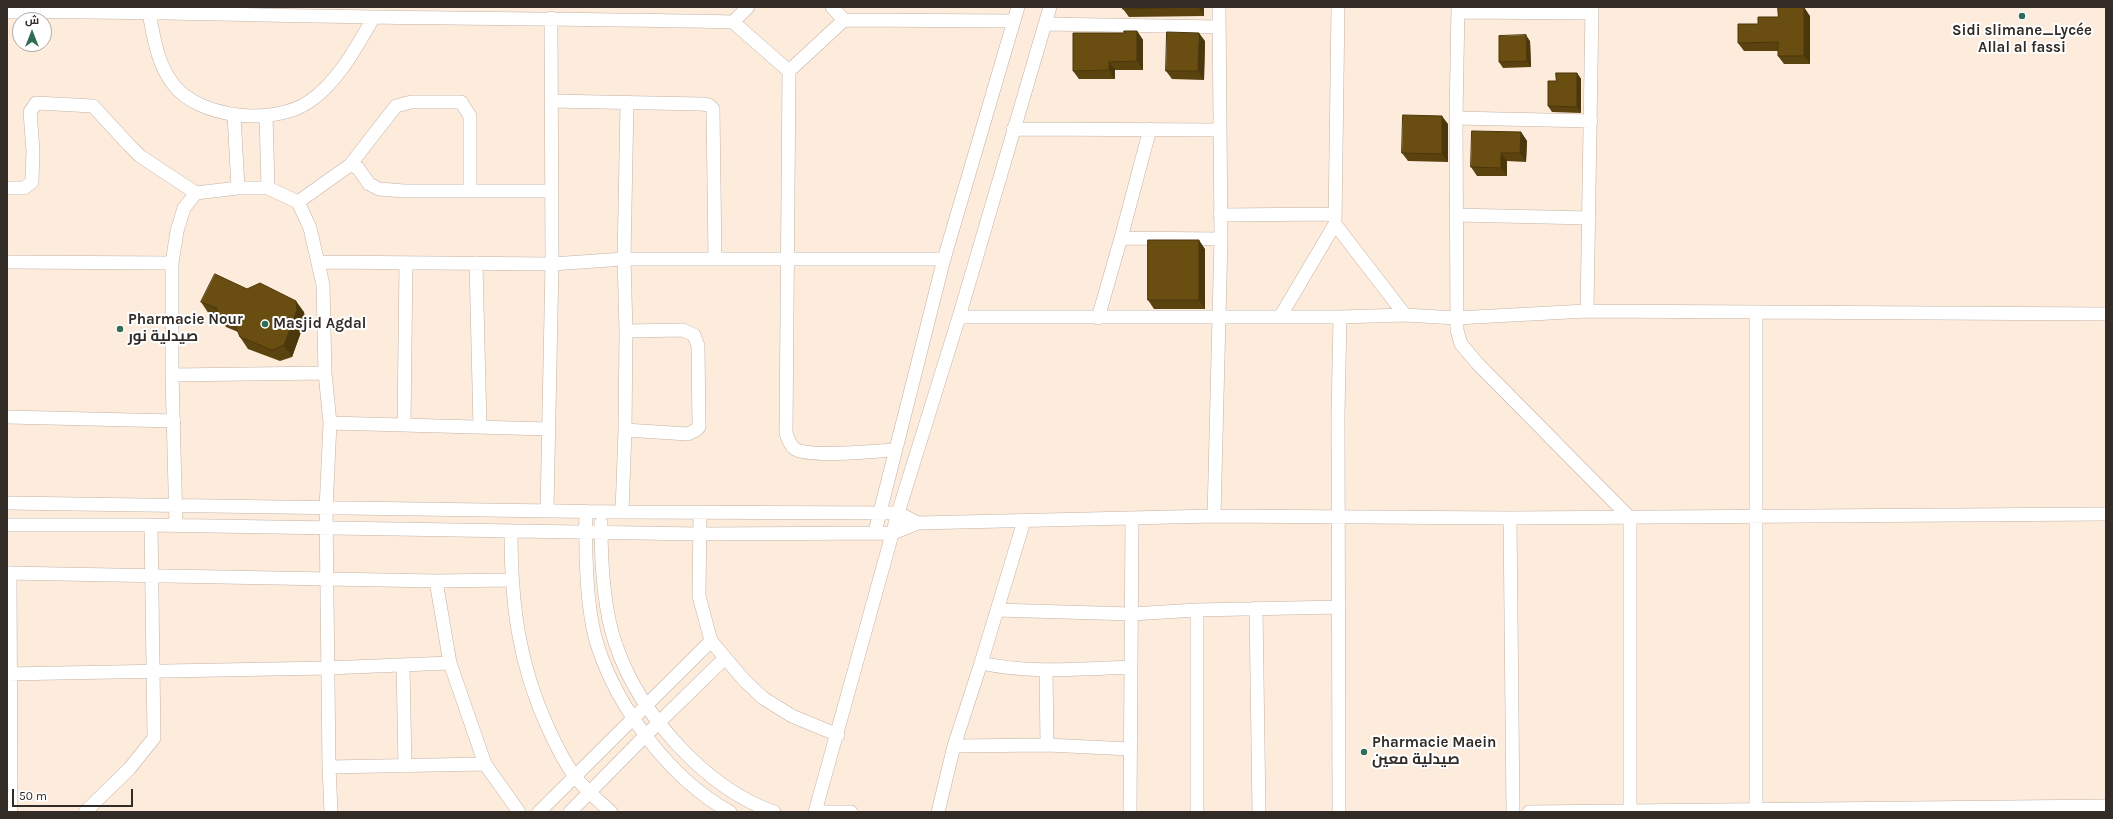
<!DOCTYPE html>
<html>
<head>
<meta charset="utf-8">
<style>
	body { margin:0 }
	#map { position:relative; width:2113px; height:819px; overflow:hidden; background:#fdebdc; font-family:Karla,Cairo,sans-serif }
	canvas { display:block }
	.frame { position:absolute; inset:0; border:8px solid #322b26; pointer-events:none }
	.north { position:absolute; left:12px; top:12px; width:40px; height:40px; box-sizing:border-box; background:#fff; border:1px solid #adaaa8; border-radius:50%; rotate:0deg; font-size:11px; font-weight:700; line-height:16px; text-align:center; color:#322b26 }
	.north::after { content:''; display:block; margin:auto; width:14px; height:18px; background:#316c56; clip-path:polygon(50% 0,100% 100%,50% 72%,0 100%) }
	.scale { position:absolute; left:12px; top:789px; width:121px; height:18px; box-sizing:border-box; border:2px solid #322b26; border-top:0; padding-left:5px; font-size:12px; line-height:14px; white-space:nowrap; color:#322b26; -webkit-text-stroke:3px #fff; paint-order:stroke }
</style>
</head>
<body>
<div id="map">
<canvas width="2113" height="819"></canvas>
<div class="frame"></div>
<div class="north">ش</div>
<div class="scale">50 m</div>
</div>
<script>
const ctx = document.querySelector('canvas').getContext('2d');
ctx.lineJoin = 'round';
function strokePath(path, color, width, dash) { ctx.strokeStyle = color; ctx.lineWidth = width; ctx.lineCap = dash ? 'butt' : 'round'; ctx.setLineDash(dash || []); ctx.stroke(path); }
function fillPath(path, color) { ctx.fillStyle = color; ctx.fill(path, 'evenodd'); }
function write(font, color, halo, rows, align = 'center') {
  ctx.font = font + ' Karla,Cairo,sans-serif'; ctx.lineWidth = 4; ctx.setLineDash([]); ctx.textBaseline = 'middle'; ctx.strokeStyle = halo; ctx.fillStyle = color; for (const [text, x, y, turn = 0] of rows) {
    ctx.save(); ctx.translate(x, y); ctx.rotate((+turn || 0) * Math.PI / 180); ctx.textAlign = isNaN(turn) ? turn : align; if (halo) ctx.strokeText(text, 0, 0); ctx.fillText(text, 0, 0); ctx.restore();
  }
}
const minor = new Path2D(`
	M748,7L733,22L789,71
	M832,7L844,20L789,71L786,433C788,439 790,445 795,449C810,458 875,451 894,450
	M1458,7L1456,118L1457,330L1461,344L1477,363L1630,518V812
	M7,12C129,10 250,16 372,17C492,19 613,19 733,22
	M1458,12L1592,13
	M149,13C154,38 157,63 173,84C199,119 275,126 310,101C339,81 356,47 374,17
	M844,20L1014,21
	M1045,24L1218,27
	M551,101L701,104L709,105L713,109L715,259
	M234,115L238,188
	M266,115L268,188
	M1456,118L1591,121
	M1013,129L1220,130
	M350,165L396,106L411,102H461L470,116V191
	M7,188H24L32,182L33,151L30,112L36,103L93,106L129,145L140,156L196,193
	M298,202L350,165L358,168L369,184L379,189L404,191H552
	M1220,215L1335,214
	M1456,215L1589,218
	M1335,224L1405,315
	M1121,238L1221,239
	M7,262L172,263
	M318,262L552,264L624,259H944
	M476,263L480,427
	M1587,311L1592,7
	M1756,313V812
	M959,317H1340L1405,315L1456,318L1587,311L2106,314
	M1280,317L1335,224L1338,7
	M1098,318L1121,238L1150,129
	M172,375L325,373
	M7,417L174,421
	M330,423L548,429
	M404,425L406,263
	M625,430L688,434L696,430L699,427L698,346L694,335L683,330L626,331
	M7,503L622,512L898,513L918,523
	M547,510L552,264L551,18
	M586,511C585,549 586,612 598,647C619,711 672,780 730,812
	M622,512L625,430L626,331L624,259L627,103
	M700,513L699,596L711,641L744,680L763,698L792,716L838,735
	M1214,516L1221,239L1219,7
	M1510,518L1513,812
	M601,523C601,561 603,609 616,645C639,713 705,788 774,812
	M7,525H151L699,534L893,533L918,523L1214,516L1510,518L2106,514
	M176,525L172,375V263L177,231L184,208L196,193L238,188H268L298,202L310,228L323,285L325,373L330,423L326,509L329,767L485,764
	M511,531C511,602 518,664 549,730C556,745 564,762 574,775C584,789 598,800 611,812
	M875,532L944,259L1018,7
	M7,573L436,581L511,580
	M10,573L11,812
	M436,581L450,663L485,764L519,812
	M1256,608L1259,812
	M997,610L1131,614L1197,610L1339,607
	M981,663L1024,521
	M403,665L405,766
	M1046,670L1047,745
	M7,674L327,668L450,663
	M1130,749L1047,745L954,746L981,663C1030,674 1081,669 1131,667
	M329,767L331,812
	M85,812L129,769L154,738L151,525
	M539,812L711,641
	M570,812L646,735L725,658
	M815,812L898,513L959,317L1050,7
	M815,812H851
	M938,812L954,746
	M1130,812L1132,519
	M1197,812V610
	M1339,812L1338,415L1340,317
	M1529,812L2106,806`);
const wall = new Path2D(`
	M1123,7H1204V16L1129,17L1123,9Z
	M1810,16V64H1784L1778,56V51H1744L1738,43L1758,24Z
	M1137,31L1143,40V70H1115V79H1079L1073,71L1124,33Z
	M1205,41L1204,80L1172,79L1166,71Z
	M1530,41L1531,67L1503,68L1499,62Z
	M1577,73L1581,79V113L1552,112L1548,106L1556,81Z
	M1448,124V162L1408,161L1402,153Z
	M1521,132L1527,141L1526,162L1507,161V176H1477L1471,167Z
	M1205,249V309H1154L1148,300Z
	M247,289L304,312L305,321L292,357L280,361L248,349L240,337L238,332L226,327L220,317L209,314L201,302Z`);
const shadedWall = new Path2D(`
	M1198,7H1204V16Z
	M1804,7L1810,16V64L1804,56Z
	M1137,31L1143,40V70L1137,61Z
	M1199,33L1205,41L1204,80L1198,71Z
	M1526,35L1530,41L1531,67L1527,61Z
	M1109,62L1115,70V79L1109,70Z
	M1577,73L1581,79V113L1577,107Z
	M1442,116L1448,124V162L1442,154Z
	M1521,132L1527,141L1526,162L1520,153Z
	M1501,153L1507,161V176L1501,168Z
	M1199,240L1205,249V309L1199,300Z
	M296,301L304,312L305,321L292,357L284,345Z`);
const building = new Path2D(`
	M1123,7H1198L1123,9Z
	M1778,7H1804V56H1778V42L1738,43V24H1758V17H1778Z
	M1124,31H1137V61L1109,62V70L1073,71V33H1124Z
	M1167,32L1199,33L1198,71H1166Z
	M1526,35L1527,61L1499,62V36Z
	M1556,73H1577V107L1548,106V81H1556Z
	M1403,115L1442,116V154L1402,153Z
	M1472,131L1521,132L1520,153H1501V168L1471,167Z
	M1148,240H1199V300H1148Z
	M215,274L247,289L260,283L296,301L297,310L284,345L272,350L240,337L234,322L219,316L217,308L201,302Z`);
const markers = [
	[2022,16,4,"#316c56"],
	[265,324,4,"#316c56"],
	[120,329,4,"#316c56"],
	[1364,752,4,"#316c56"]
];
const poiNames = [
	["Sidi slimane_Lycée",2022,31,"center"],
	["Allal al fassi",2022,48,"center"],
	["Pharmacie Nour",128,320],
	["صيدلية نور",128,337],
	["Masjid Agdal",273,324],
	["Pharmacie Maein",1372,743],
	["صيدلية معين",1372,760]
];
strokePath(minor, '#c3b2a4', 14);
strokePath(minor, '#fff', 13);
fillPath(wall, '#5b430f');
fillPath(shadedWall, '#4a370c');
fillPath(building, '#6a4e11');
strokePath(building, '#4a370c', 1);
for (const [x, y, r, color] of markers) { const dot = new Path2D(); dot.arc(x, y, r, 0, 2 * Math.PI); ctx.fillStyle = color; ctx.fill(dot); strokePath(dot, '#fff', 1.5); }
write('bold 15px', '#322b26', '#fff', poiNames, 'left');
</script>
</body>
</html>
